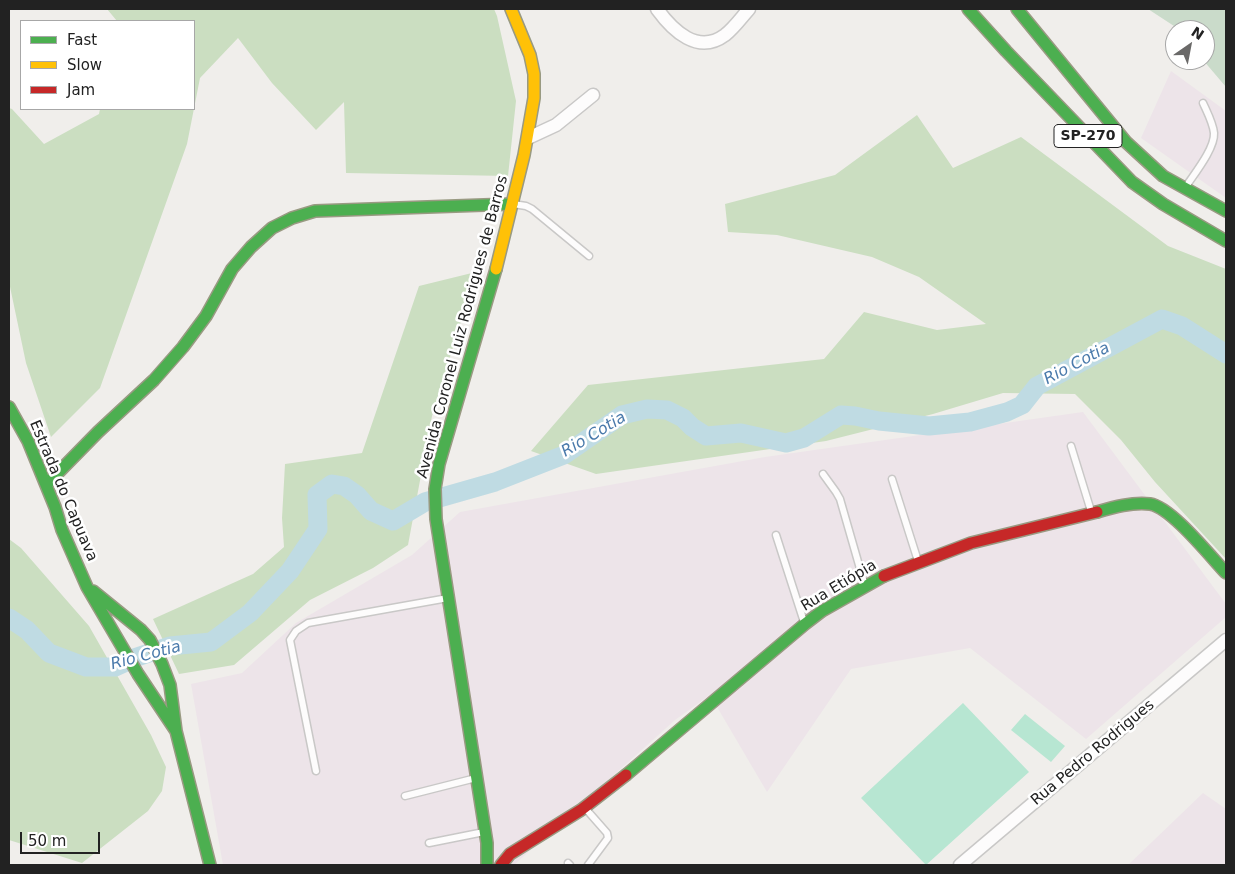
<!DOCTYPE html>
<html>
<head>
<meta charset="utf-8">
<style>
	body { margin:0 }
	#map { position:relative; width:1235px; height:874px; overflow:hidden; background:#f0eeeb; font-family:"DejaVu Sans",sans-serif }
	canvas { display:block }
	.frame { position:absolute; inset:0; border:10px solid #222; pointer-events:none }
	.legend { position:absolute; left:20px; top:20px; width:175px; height:90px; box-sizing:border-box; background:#fff; border:1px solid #a7a7a7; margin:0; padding:6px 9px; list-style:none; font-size:15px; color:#222 }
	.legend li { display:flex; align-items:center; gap:10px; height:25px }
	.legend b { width:25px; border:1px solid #a7a7a7 }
	.north { position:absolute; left:1165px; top:20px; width:50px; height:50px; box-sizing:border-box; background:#fff; border:1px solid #a7a7a7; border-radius:50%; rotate:33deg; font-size:14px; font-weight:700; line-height:20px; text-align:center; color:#222 }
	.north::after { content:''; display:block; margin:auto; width:18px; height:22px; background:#6a6968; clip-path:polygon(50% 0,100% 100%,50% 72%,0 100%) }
	.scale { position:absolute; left:20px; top:832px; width:80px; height:22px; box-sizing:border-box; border:2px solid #222; border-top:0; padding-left:6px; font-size:15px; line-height:18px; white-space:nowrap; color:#222; -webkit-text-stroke:4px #fff; paint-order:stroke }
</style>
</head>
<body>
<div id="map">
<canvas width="1235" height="874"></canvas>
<div class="frame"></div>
<ul class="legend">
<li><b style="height:6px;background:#4caf50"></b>Fast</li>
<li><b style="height:6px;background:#ffc107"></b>Slow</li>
<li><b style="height:6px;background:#c62828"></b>Jam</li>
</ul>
<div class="north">N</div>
<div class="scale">50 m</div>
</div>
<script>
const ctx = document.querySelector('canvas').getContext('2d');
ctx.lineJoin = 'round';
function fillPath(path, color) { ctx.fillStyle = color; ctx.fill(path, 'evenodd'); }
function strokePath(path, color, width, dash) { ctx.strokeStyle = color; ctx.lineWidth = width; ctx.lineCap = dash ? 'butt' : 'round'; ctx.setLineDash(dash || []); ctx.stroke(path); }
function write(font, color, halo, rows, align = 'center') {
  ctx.font = font + ' "DejaVu Sans",sans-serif'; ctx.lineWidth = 5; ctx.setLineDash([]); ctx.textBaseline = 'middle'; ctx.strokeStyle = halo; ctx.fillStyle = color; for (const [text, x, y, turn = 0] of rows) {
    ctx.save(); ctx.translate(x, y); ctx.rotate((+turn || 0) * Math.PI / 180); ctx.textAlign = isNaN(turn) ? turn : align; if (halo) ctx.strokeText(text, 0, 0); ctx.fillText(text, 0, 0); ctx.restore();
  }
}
const industrial = new Path2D(`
	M1171,71L1226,111V198L1141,138Z
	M1083,412L1226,604V617L1086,739L970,648L851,669L767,792L710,695L675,720L514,865H223L191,684L242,673L296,623L412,555L460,512L765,457Z
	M1203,793L1226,809V865H1128Z`);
const forest = new Path2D(`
	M107,9H494L497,16L516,101L508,176L346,173L344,102L316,130L272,83L238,38L200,78L187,144L100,388L51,437L26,363L9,282V108L12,109L44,144L99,114L100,109H194V21H117Z
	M917,115L953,168L1021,137L1168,246L1226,269V559L1155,482L1121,440L1075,394L1003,393L933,414L826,441L596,474L531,451L588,385L824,359L864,312L937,330L986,324L919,277L872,257L777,235L728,232L725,204L835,175Z
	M476,272L432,416L408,545L373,568L310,600L234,665L179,674L153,619L253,574L284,547L282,518L285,464L362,453L419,286Z
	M9,539L21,548L89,626L151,735L166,767L162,791L148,811L82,863L9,840Z`);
const cemetery = new Path2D(`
	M1148,9H1226V87L1203,60H1205V30H1178L1174,26Z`);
const pitch = new Path2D(`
	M963,703L1029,772L926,865L861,798Z
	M1025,714L1065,746L1051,762L1011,730Z`);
const river = new Path2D(`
	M9,618L27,630L49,653L86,667H115L137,657L170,646L211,642L250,613L290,571L318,529L317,495L332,484L344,486L357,495L371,511L393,521L425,502L495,482L564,455L622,415L647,409L667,410L683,418L692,427L706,436L741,433L786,443L804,438L841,415L855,416L879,421L929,426L970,422L1007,412L1022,405L1037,386L1162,319L1182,326L1226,354`);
const lane = new Path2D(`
	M1187,185C1195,173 1215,148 1214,133C1213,123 1207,112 1203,103
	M513,204L526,206L532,209L589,256
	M1071,446L1091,511
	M823,474L836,492L840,499L865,586
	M892,479L918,561
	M776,535L804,622
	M316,771L290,640L296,631L308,623L448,598
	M405,796L476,778
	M585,808L607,833L608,838L588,865
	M429,843L484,832
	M568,863L570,865`);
const street = new Path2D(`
	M657,9C673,31 698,55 725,35C734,28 741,18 749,9
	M528,138L556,125L593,95
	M960,865L1226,640`);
const fast = new Path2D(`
	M968,9L1006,51L1132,182L1163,204L1226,241
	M1017,9L1126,142L1163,176L1226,211
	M9,407L28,441L55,507L62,530L87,587L138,674L176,731
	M47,484L98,432L154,380L183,347L206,316L232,269L251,247L272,228L292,218L315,211L512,204
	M1097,512C1114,507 1132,502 1150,504C1171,507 1210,556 1226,573
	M93,591L141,630L150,640L162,664L170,685L176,731L210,865
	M626,775L805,624L822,611L884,576
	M487,865V843L436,519L435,489L439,464L496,269`);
const slow = new Path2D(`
	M496,269L524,155L534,98V74L530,55L511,9`);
const jam = new Path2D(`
	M884,576L971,543L1097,512
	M501,865L510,854L581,810L626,775`);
const shields = [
	[1088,136,68]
];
const shieldNames = [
	["SP-270",1088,136]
];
const streetNames = [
	["Avenida Coronel Luiz Rodrigues de Barros",463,327,-75],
	["Estrada do Capuava",63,491,67],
	["Rua Etiópia",839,586,-31],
	["Rua Pedro Rodrigues",1093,753,-40]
];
const waterNames = [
	["Rio Cotia",1077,364,-28],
	["Rio Cotia",594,435,-31],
	["Rio Cotia",146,656,-15]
];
fillPath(industrial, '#ede4e9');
fillPath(forest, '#cbdec1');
fillPath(cemetery, '#cadbca');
fillPath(pitch, '#b7e6d2');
strokePath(river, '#bfdbe3', 19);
strokePath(lane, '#c9c8c7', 9);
strokePath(street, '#c9c8c7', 15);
strokePath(fast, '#999a82', 14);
strokePath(slow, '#999a82', 14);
strokePath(jam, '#999a82', 14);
strokePath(lane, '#fdfcfc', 6);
strokePath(street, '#fdfcfc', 12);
strokePath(fast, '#4caf50', 11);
strokePath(slow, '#ffc107', 11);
strokePath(jam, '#c62828', 11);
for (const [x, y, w] of shields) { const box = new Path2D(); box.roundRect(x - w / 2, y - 11.5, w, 23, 4); ctx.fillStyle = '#fff'; ctx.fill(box); strokePath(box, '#222', 1); }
write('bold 14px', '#222', null, shieldNames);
write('15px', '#222', '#fff', streetNames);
write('italic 16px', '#4a7aab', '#fff', waterNames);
</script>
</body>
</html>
